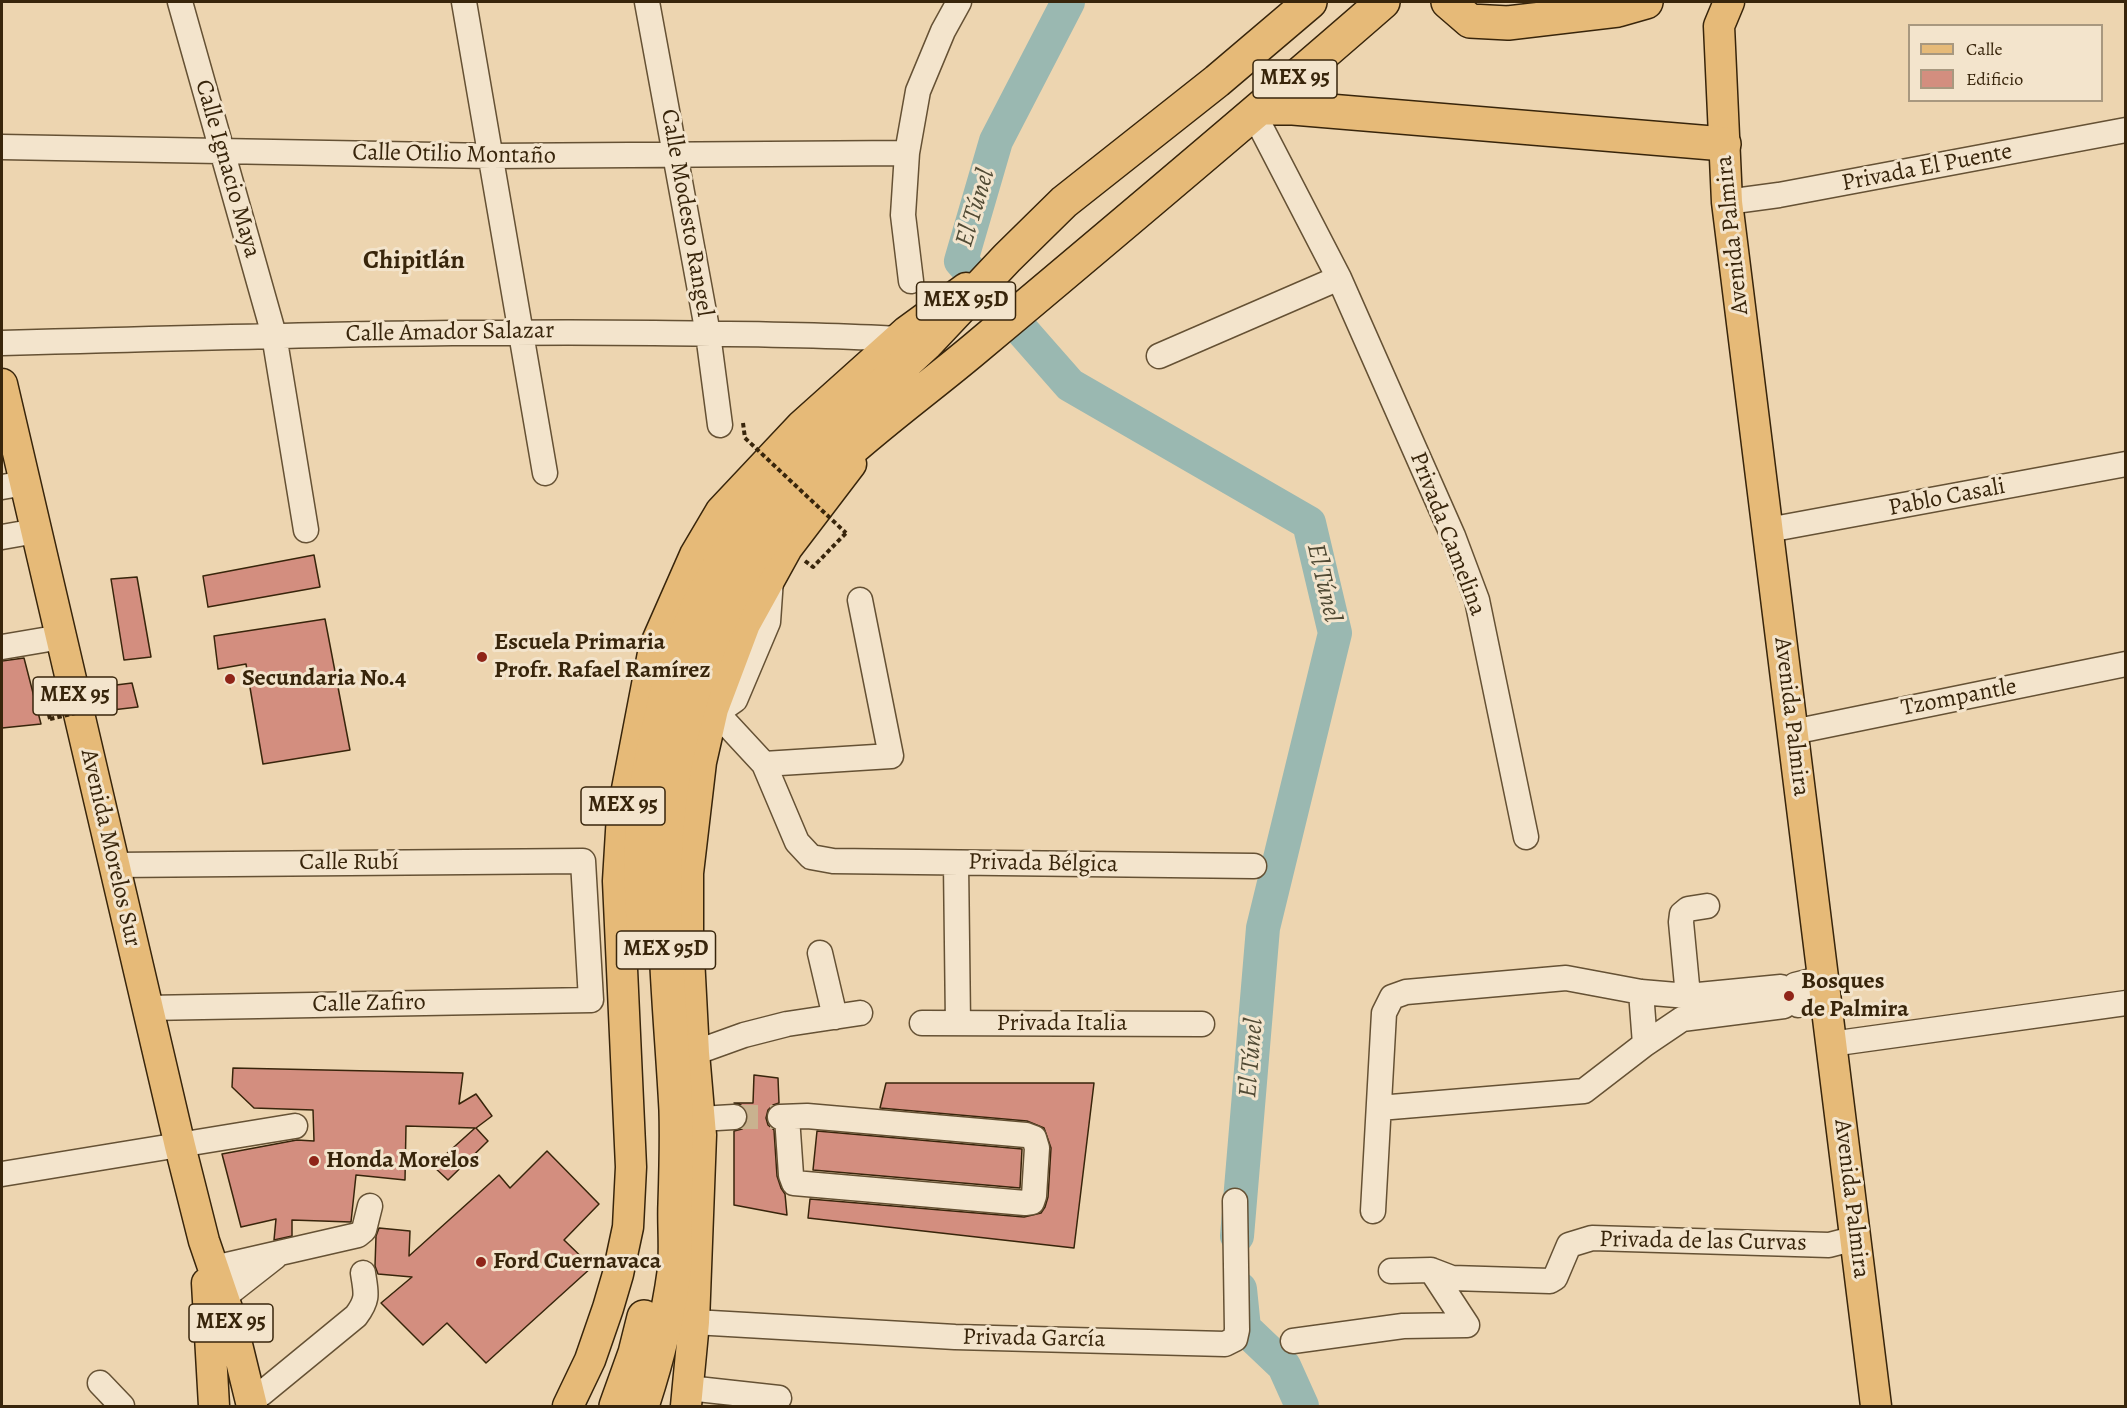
<!DOCTYPE html>
<html>
<head>
<meta charset="utf-8">
<style>
	body { margin:0 }
	#map { position:relative; width:2127px; height:1408px; overflow:hidden; background:#edd5b0; font-family:Alegreya,serif }
	canvas { display:block }
	.frame { position:absolute; inset:0; border:3px solid #38250b; pointer-events:none }
	.legend { position:absolute; left:1908px; top:24px; width:195px; height:78px; box-sizing:border-box; background:#f3e4cc; border:2px solid #a8987f; margin:0; padding:8px 10px; list-style:none; font-size:18px; color:#38250b }
	.legend li { display:flex; align-items:center; gap:12px; height:30px }
	.legend b { width:30px; border:2px solid #a8987f }
</style>
</head>
<body>
<div id="map">
<canvas width="2127" height="1408"></canvas>
<div class="frame"></div>
<ul class="legend">
<li><b style="height:8px;background:#e6ba78"></b>Calle</li>
<li><b style="height:16px;background:#d38e7f"></b>Edificio</li>
</ul>
</div>
<script>
const ctx = document.querySelector('canvas').getContext('2d');
ctx.lineJoin = 'round';
function strokePath(path, color, width, dash) { ctx.strokeStyle = color; ctx.lineWidth = width; ctx.lineCap = dash ? 'butt' : 'round'; ctx.setLineDash(dash || []); ctx.stroke(path); }
function fillPath(path, color) { ctx.fillStyle = color; ctx.fill(path, 'evenodd'); }
function write(font, color, halo, rows, align = 'center') {
  ctx.font = font + ' Alegreya,serif'; ctx.lineWidth = 6; ctx.setLineDash([]); ctx.textBaseline = 'middle'; ctx.strokeStyle = halo; ctx.fillStyle = color; for (const [text, x, y, turn = 0] of rows) {
    ctx.save(); ctx.translate(x, y); ctx.rotate((+turn || 0) * Math.PI / 180); ctx.textAlign = isNaN(turn) ? turn : align; if (halo) ctx.strokeText(text, 0, 0); ctx.fillText(text, 0, 0); ctx.restore();
  }
}
const river = new Path2D(`
	M1068,2L996,141L961,261L1070,385L1309,523L1335,633L1263,928L1237,1236
	M1240,1289L1244,1328L1284,1366L1302,1406`);
const building = new Path2D(`
	M314,555L320,587L208,607L203,576Z
	M137,577L151,657L124,660L111,579Z
	M325,619L350,750L263,764L246,664L218,669L214,636Z
	M24,658L41,724L2,728V661Z
	M132,683L138,707L112,710L108,686Z
	M233,1068L463,1073L459,1104L476,1094L492,1116L476,1128L488,1141L448,1180L433,1166L475,1128L406,1126L405,1180L356,1175L351,1222L292,1220V1236L274,1240L276,1219L241,1227L222,1154L297,1140L314,1141L313,1110L254,1108L232,1087Z
	M754,1075L778,1078L779,1103L773,1105L768,1110L766,1118L768,1125L774,1130L777,1176L781,1188L785,1194L787,1215L734,1205V1131L742,1129L746,1124L748,1117L746,1109L741,1105L734,1103H753Z
	M886,1083H1094L1074,1248L808,1218L810,1199L1024,1217L1041,1213L1045,1207L1048,1197L1051,1148L1044,1128L1027,1121L880,1108Z
	M817,1131L1022,1149L1020,1188L813,1170Z
	M547,1151L599,1204L564,1240L592,1267L486,1363L447,1323L423,1345L381,1303L412,1277L378,1274L375,1266L376,1236L379,1228L410,1231L409,1256L499,1175L510,1188Z`);
const minorTunnel = new Path2D(`
	M734,1117H780`);
const path = new Path2D(`
	M743,423L745,438
	M805,561L813,567L846,533
	M96,685L102,683L106,706
	M50,719L44,695L51,694`);
const minor = new Path2D(`
	M180,2L274,335L306,530
	M464,2L545,473
	M647,2L708,334L720,425
	M1254,114L1339,278L1453,536L1477,600L1526,837
	M2,147L491,156L907,153
	M1727,202L1779,195L2126,130
	M911,281L903,215L907,153L918,91L943,31L959,2
	M2,343C219,337 436,331 654,333C735,334 817,334 898,339
	M1159,356L1339,278
	M2,487L25,483
	M1768,530L2126,464
	M2,537L36,531
	M2,647L61,637
	M714,706L725,707L735,700L768,622L771,579
	M713,709L764,764L797,842L811,857L833,861L1254,866
	M1793,732L2126,664
	M764,764L891,756L860,600
	M956,863L958,1023
	M114,865L583,861L591,1000L147,1008
	M820,953L835,1017
	M1795,985L1823,978
	M1641,992L1645,1044
	M1688,996L1681,922L1682,914L1688,909L1707,906
	M1798,1005L1826,1001
	M922,1023L1202,1024
	M1831,1044L2126,1003
	M694,1053L744,1035L787,1024L860,1013
	M1379,1108L1584,1091L1645,1044L1682,1019L1784,1006
	M780,1117L807,1116L1026,1135L1034,1138L1037,1148L1034,1196L1032,1202L1025,1203L794,1183L791,1175L787,1117
	M700,1119L734,1117
	M2,1174L295,1126
	M1373,1211L1384,1013L1392,997L1406,992L1566,978L1641,992L1688,996L1781,987
	M214,1268L358,1235L364,1230L370,1206
	M1431,1270L1467,1325
	M1391,1271L1431,1270L1452,1278L1550,1281L1555,1278L1569,1245L1592,1238L1829,1245L1856,1238
	M224,1297L275,1257
	M694,1322L955,1337L1225,1344L1235,1339L1237,1330L1235,1201
	M1293,1341L1403,1326L1467,1325
	M100,1383L122,1406
	M688,1388L779,1398
	M261,1394L356,1316C369,1299 366,1293 363,1273`);
const major = new Path2D(`
	M1729,2L1719,26L1727,202L1876,1406
	M2,384L180,1146L204,1241L231,1320L252,1406
	M207,1283L214,1406
	M568,1406L590,1360L608,1308L618,1274L628,1227L631,1167L618,881L622,815L654,648L695,555L721,511L801,426L907,331L966,288
	M686,1406L694,1322L701,1135L694,1053L688,938V873L701,762L713,709L745,624L787,548L851,464`);
const highway = new Path2D(`
	M1448,2L1470,21L1508,23L1618,10L1646,2
	M1262,108H1293L1724,144
	M643,925L641,877L642,811L652,755L667,691L678,654L698,606L718,568L748,520L820,442L926,344L1007,258L1064,202L1217,81L1310,2
	M616,1406L635,1353L644,1317
	M642,1406C656,1363 668,1318 674,1273C677,1250 674,1227 675,1204C676,1173 677,1141 676,1110C671,1015 660,921 667,826C674,744 698,661 736,588C741,578 745,567 752,558C808,472 900,412 977,347C1113,233 1249,119 1383,2`);
const pathBridge = new Path2D(`
	M745,438L846,533
	M50,719L106,706`);
const markers = [
	[482,657,6,"#8f2418"],
	[230,679,6,"#8f2418"],
	[1789,996,6,"#8f2418"],
	[314,1161,6,"#8f2418"],
	[481,1262,6,"#8f2418"]
];
const shields = [
	[1295,79,84],
	[966,301,99],
	[75,696,84],
	[623,806,84],
	[666,950,99],
	[231,1323,84]
];
const shieldNames = [
	["MEX 95",1295,79],
	["MEX 95D",966,301],
	["MEX 95",75,696],
	["MEX 95",623,806],
	["MEX 95D",666,950],
	["MEX 95",231,1323]
];
const streetNames = [
	["Calle Otilio Montaño",454,155,1],
	["Privada El Puente",1927,168,-11],
	["Calle Ignacio Maya",227,169,74],
	["Calle Modesto Rangel",686,213,80],
	["Avenida Palmira",1733,235,-96],
	["Calle Amador Salazar",450,333,-1],
	["Pablo Casali",1947,498,-11],
	["Privada Camelina",1447,534,69],
	["Tzompantle",1959,698,-11],
	["Avenida Palmira",1791,717,83],
	["Avenida Morelos Sur",110,848,77],
	["Calle Rubí",349,863],
	["Privada Bélgica",1043,864,1],
	["Calle Zafiro",369,1004,-1],
	["Privada Italia",1062,1024],
	["Avenida Palmira",1851,1199,83],
	["Privada de las Curvas",1703,1242,1],
	["Privada García",1034,1339,1]
];
const poiNames = [
	["Escuela Primaria",494,643],
	["Profr. Rafael Ramírez",494,671],
	["Secundaria No.4",242,679],
	["Bosques",1801,982],
	["de Palmira",1801,1010],
	["Honda Morelos",326,1161],
	["Ford Cuernavaca",493,1262]
];
const waterNames = [
	["El Túnel",976,208,-73],
	["El Túnel",1323,583,77],
	["El Túnel",1252,1058,-85]
];
const neighbourhoodNames = [
	["Chipitlán",414,262]
];
strokePath(river, '#9ab8b1', 34);
fillPath(building, '#d38e7f');
strokePath(building, '#38250b', 1.5);
strokePath(minorTunnel, '#c9b28f', 24, [24, 12]);
strokePath(minor, '#655134', 27);
strokePath(major, '#38250b', 33);
strokePath(highway, '#38250b', 36);
strokePath(path, '#38250b', 4, [4.5, 3]);
strokePath(minor, '#f3e4cc', 24);
strokePath(major, '#e6ba78', 30);
strokePath(highway, '#e6ba78', 33);
strokePath(pathBridge, '#38250b', 4, [4.5, 3]);
for (const [x, y, r, color] of markers) { const dot = new Path2D(); dot.arc(x, y, r, 0, 2 * Math.PI); ctx.fillStyle = color; ctx.fill(dot); strokePath(dot, '#f3e4cc', 2); }
for (const [x, y, w] of shields) { const box = new Path2D(); box.roundRect(x - w / 2, y - 19, w, 38, 4.5); ctx.fillStyle = '#f3e4cc'; ctx.fill(box); strokePath(box, '#38250b', 1.5); }
write('bold 22px', '#38250b', null, shieldNames);
write('24px', '#38250b', '#f3e4cc', streetNames);
write('bold 24px', '#38250b', '#f3e4cc', poiNames, 'left');
write('italic 26px', '#504a34', '#f3e4cc', waterNames);
write('bold 26px', '#38250b', '#f3e4cc', neighbourhoodNames);
</script>
</body>
</html>
